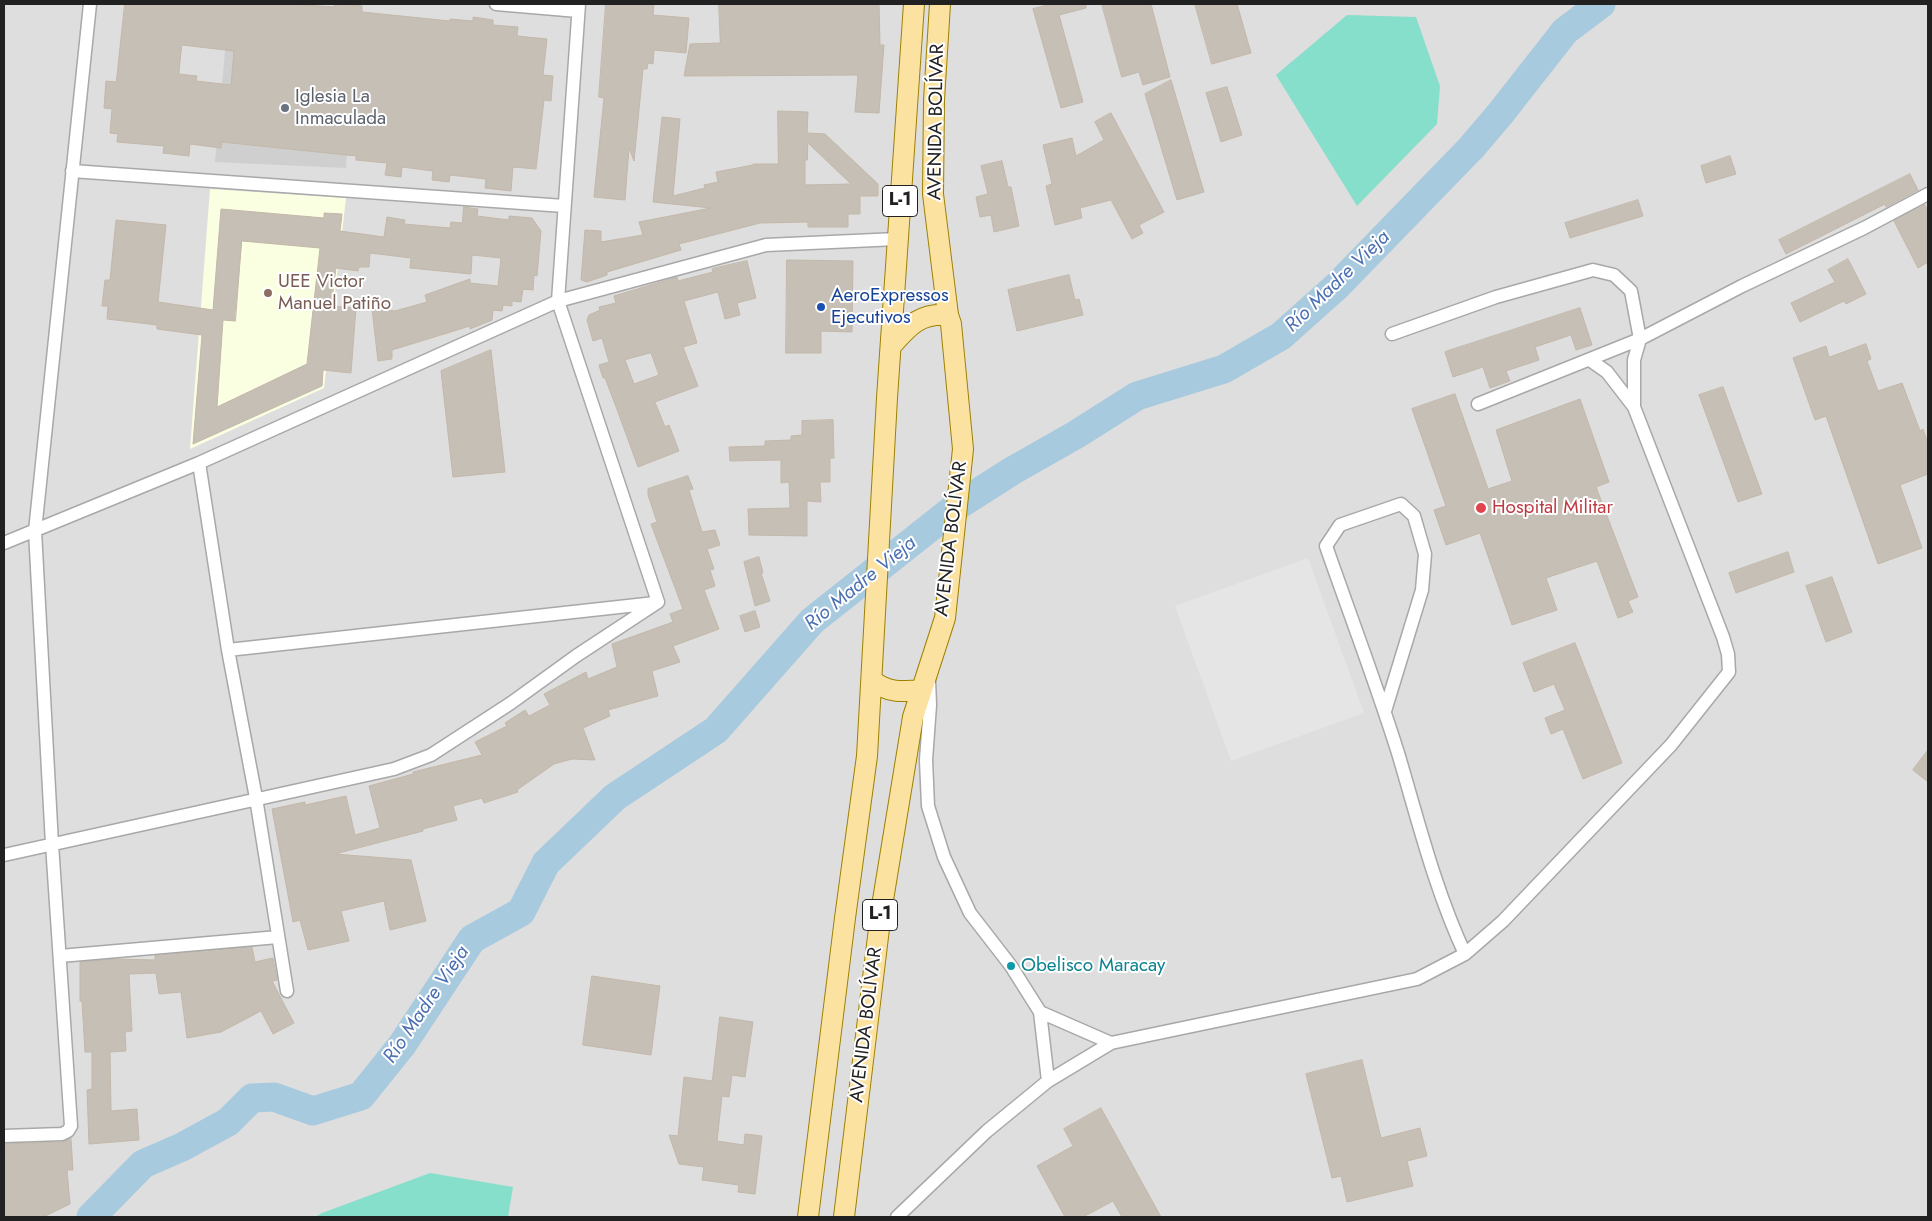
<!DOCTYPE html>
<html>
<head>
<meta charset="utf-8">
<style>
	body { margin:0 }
	#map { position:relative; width:1932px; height:1221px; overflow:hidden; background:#f1efe7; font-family:Jost,sans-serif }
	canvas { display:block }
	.frame { position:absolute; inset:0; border:5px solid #212121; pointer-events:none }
</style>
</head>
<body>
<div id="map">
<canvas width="1932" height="1221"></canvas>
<div class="frame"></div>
</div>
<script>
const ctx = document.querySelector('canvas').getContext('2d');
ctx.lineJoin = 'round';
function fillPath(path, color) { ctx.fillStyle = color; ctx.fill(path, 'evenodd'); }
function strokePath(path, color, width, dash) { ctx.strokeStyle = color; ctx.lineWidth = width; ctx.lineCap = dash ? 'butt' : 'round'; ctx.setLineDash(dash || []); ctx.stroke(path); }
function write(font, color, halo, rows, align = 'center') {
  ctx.font = font + ' Jost,sans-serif'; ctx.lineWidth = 4; ctx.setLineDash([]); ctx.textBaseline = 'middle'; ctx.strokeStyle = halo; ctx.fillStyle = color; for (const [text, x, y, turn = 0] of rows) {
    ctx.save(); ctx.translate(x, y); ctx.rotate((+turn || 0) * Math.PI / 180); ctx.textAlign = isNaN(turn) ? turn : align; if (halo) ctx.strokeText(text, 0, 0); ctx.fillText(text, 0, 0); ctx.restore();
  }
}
const residential = new Path2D(`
	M4,4H1928V1217H4Z`);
const education = new Path2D(`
	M210,189L346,198L324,388L190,449Z`);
const religious = new Path2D(`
	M226,40L353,54L346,168L215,162Z`);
const pitch = new Path2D(`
	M1347,15L1416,17L1440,86L1437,124L1357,206L1276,75Z
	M430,1173L513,1187L508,1217H315L322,1213Z`);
const parking = new Path2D(`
	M1308,558L1364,713L1231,761L1175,606Z`);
const river = new Path2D(`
	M91,1217L143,1164L182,1147L228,1122L252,1098L274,1097L313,1111L361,1096L402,1045L472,939L521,912L546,863L615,797L716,730L812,621L957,506L1012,471L1077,434L1137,396L1224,369L1281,336L1337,286L1471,148L1500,114L1565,31L1601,4`);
const building = new Path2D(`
	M125,4H292L334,7V4H341L362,6V12L450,21V19L473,21V17L493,20V25L518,27L517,36L547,39L543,75L553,76L551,101L544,100L536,169L513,167L511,191L485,188L486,179L450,175L449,182L432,180L433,171L402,167L401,177L385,175L387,163L356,160V156L222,142L221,148L190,144L189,156L163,153L164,146L117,142L118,134L110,133L112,109L104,108L106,81L116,82ZM182,45L234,51L231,85L196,81L197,76L179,74Z
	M606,4H654L653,15L689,18L686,53L654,50L653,64L648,63L647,69H643L634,161L629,148L625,200L594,197L604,98L599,97Z
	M719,4H879L880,45H884L879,113L855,112L858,75L684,76L690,44L720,43Z
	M1052,4H1086V8L1059,15L1083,102L1061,108L1033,9Z
	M1102,4H1151L1170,77L1143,85L1139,72L1122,77Z
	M1195,4H1237L1251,53L1212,64Z
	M1171,80L1204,192L1177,200L1145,94Z
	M1227,87L1242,135L1221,142L1206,93Z
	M778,111L808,112L807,133L825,134L878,184V196H860V214H848V227H808V222L760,223L679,244L681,250L607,272V275L587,282L581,280L585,230L601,231V242L643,235L639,222L711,208L653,202L662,117L680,119L673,196L705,188L704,185L718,182L716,172L753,165V164H778ZM808,143L851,184L805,185V160H807Z
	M1111,113L1164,212L1139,225L1143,233L1132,239L1111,200L1080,208L1082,218L1055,225L1046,186L1052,184L1043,145L1072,138L1076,156L1104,140L1095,122Z
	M1730,156L1736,174L1706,183L1701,166Z
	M1002,161L1008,187H1011L1019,226L994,232L991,215L980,217L976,197L988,194L981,166Z
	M1910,174L1918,190L1886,207L1885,204L1786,254L1779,240Z
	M1638,200L1643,216L1570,238L1565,223Z
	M1925,205L1928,212V262L1918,268L1894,221Z
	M464,207L478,209L477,216L509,220V216L532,218L541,231L537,276L534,275L533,290L523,289L521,302L512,301V306L503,305L502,311L493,310L492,320L470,329V326L392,350V359L378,361L372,309L395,311L427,302L425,295L470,279V283L498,286L501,258L472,255L471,274L410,268L411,258L370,253L369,267H359L358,271L336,268L331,306L356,308L351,373L323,370L322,386L193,444L202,335L157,329V325L107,319L108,306H102L105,280H110L116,220L166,225L158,302L213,310L221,209L324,218V213L342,214L340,231L384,237L387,217L405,220L404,224L450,228L451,222L462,223ZM242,241L320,248L307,364L217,407L223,320L235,321Z
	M1848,259L1866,294L1846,304L1844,301L1800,322L1791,303L1835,282L1828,270Z
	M787,260L853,261L852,332L821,331V353H786Z
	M747,261L756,298L737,303L740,315L725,319L718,292L684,301L697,343L683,347L698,386L655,402L665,427L669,425L679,451L638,467L618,412L605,378H603L599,365L609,362L602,338L593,341L587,320L589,315L600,310L599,307L616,303L614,296L677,277L678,281L713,272L712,269ZM651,353L659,375L634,384L625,360Z
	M1069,275L1075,300L1079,299L1083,315L1017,331L1008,290Z
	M1580,308L1592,345L1576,350L1571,335L1535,347L1539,360L1506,371L1510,381L1490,388L1483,367L1453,377L1445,352Z
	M1866,344L1871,359L1867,361L1878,391L1902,383L1920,431L1923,429L1928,444V474L1900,485L1922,548L1878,564L1826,416L1815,420L1793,358L1826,346L1829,357Z
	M491,350L505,472L453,477L441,371Z
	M1723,387L1762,494L1738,502L1699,395Z
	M1455,394L1488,489L1512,481L1496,430L1580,399L1609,482L1596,487L1638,597L1628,601L1633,612L1618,618L1597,561L1546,578L1557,610L1512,625L1480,533L1446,545L1434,510L1446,506L1412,409Z
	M833,420L834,458H830V482H820L821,502L807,501V536L749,535L748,509L790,508L789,482L781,483V460L730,461L729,447L765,446V441L791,440V436L802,435V421Z
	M688,476L693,489L689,490L702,532L715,530L720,545L707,549L714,569L710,570L715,586L704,590L719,629L673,646L680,662L652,671L658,696L608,710L610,716L583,728L595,760L572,759L554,764L517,790L518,792L484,803L482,798L453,806L457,820L423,829V831L335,854L411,860L426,921L390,930L384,901L341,911L349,941L308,950L300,920L293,922L272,809L305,802V805L346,796L355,835L380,828L369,786L413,774V772L482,755L475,742L507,726L505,723L525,710L529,716L550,705L544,694L586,672L588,679L617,667L612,644L673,622L670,614L683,609L651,524L657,522L648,495V489Z
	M1788,552L1794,572L1736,593L1729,573Z
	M759,557L763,573H761L770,601L755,606L744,562Z
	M1832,577L1852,632L1826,642L1806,586Z
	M755,611L760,627L745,632L740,616Z
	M1575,643L1622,763L1583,779L1563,729L1551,734L1545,718L1565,710L1554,684L1534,692L1523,663Z
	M1928,750V782L1913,770Z
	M252,947L255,962L273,958L277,980L272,981L294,1023L273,1034L261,1011L221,1032L187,1038L181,992L159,994L156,973L129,974L132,1031L125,1032L126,1051L110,1052L111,1111L137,1109L139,1140L89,1144L87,1090L92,1089V1052H85L82,1001H80V962L115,959L155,960V956Z
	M592,976L660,986L651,1055L583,1045Z
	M720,1017L753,1022L745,1077L732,1075L729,1097L722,1096L717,1141L744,1145L745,1134L762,1136L755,1194L738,1192L739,1185L702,1180L704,1167L679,1164L669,1135L678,1136L684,1077L712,1081Z
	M1362,1060L1381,1138L1420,1128L1427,1156L1407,1161L1413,1186L1347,1202L1341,1176L1332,1178L1306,1074Z
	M1101,1108L1161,1217H1122L1113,1201L1083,1217H1065L1037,1166L1073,1146L1064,1129Z
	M71,1139L73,1170H67L70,1204L43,1217H4V1144L62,1142Z`);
const minor = new Path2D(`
	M496,4L578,11
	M579,4L558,301L658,602
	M72,171L564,206
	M1392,334L1496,297L1593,270L1614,275L1631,291L1640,339L1634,360V407
	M1478,404L1640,339L1742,286L1864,228L1928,194
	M199,463L228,650L256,798L287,991
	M4,543L199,463L558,301L766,245L897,239
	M228,650L655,603
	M929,680L930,705L926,760L928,806L944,857L970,913L1011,966L1040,1012L1111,1043
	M1385,711L1422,590L1425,554L1414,516L1401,504L1340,525L1326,546C1350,615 1376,683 1398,753C1418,820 1435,890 1465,954
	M4,855L394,769L431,755L511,703L576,656L658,602
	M60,956L278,937
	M1040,1012L1048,1081
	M4,1136L62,1134L68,1131L71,1126L52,844L35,531L90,4
	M897,1217L987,1131L1048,1081L1111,1043L1417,979L1465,954L1503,921L1671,745L1729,672L1728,654L1723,637L1634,407L1607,372L1590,360`);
const primary = new Path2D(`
	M891,346C909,326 919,313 948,315
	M872,680C887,693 902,692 921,690
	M808,1217L845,918L867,756L887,398L914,4
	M844,1217L881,912L913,717L945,618L963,449L951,324L948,315L933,194L934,100L940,4`);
const markers = [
	[285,108,5,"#6b7280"],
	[268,293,5,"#8d6e63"],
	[821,307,5,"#1a4fb4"],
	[1481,508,6,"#e0444e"],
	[1011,966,5,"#0f9aa8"]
];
const shields = [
	[900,201,35],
	[880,915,35]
];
const shieldNames = [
	["L-1",900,201],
	["L-1",880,915]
];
const worshipNames = [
	["Iglesia La",295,97],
	["Inmaculada",295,119]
];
const streetNames = [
	["AVENIDA BOLÍVAR",937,122,-89],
	["AVENIDA BOLÍVAR",952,539,-83],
	["AVENIDA BOLÍVAR",867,1025,-83]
];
const educationNames = [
	["UEE Victor",278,282],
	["Manuel Patiño",278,304]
];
const transitNames = [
	["AeroExpressos",831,296],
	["Ejecutivos",831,318]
];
const healthNames = [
	["Hospital Militar",1492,508]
];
const cultureNames = [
	["Obelisco Maracay",1021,966]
];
const waterNames = [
	["Río Madre Vieja",1338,282,-44],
	["Río Madre Vieja",861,584,-39],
	["Río Madre Vieja",427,1005,-56]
];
fillPath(residential, '#dfdede');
fillPath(education, '#fbffe2');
fillPath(religious, '#cfcfcf');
fillPath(pitch, '#86dfca');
fillPath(parking, '#e5e5e5');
strokePath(river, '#a8cade', 29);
fillPath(building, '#c6bfb6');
strokePath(building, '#c3b8a9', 1);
strokePath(minor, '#a8a8a8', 15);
strokePath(primary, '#9d8000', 22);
strokePath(minor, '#fff', 12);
strokePath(primary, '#fce2a1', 20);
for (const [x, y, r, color] of markers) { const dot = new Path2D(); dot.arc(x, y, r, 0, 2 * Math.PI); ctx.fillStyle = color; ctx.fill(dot); strokePath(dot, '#fff', 2); }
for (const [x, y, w] of shields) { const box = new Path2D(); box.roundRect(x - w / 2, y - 15.5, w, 31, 4); ctx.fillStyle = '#fff'; ctx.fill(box); strokePath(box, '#212121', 1); }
write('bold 18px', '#212121', null, shieldNames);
write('19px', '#5b616d', '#fff', worshipNames, 'left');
write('19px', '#212121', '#fff', streetNames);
write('19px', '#785e54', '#fff', educationNames, 'left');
write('19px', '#164399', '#fff', transitNames, 'left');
write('19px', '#be3a42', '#fff', healthNames, 'left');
write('19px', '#0d838f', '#fff', cultureNames, 'left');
write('italic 20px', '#4c70b1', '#fff', waterNames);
</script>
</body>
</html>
